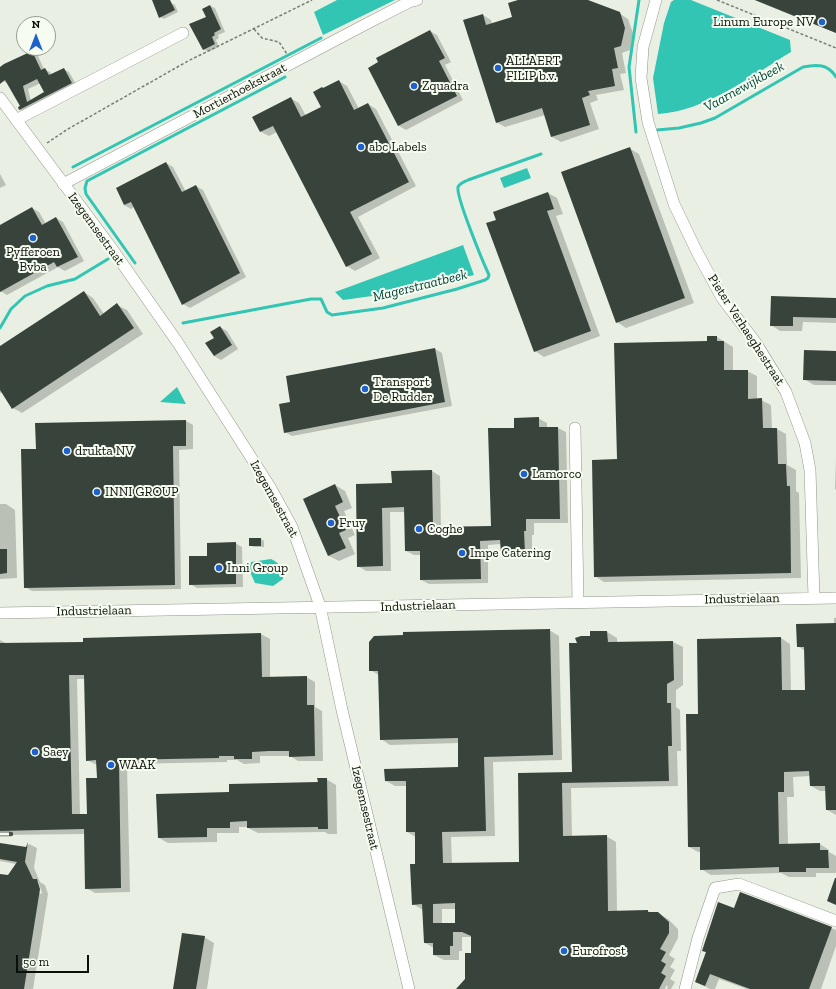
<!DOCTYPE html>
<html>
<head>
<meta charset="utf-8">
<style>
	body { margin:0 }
	#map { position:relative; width:836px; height:989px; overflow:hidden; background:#e9f0e3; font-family:"Zilla Slab",serif }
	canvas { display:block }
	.north { position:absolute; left:16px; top:16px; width:40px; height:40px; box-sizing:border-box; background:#f6fdf0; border:1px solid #989d94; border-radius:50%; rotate:0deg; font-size:11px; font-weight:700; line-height:16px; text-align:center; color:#0c0e0a }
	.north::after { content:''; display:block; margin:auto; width:14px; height:18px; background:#1e60cc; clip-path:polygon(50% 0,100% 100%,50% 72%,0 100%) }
	.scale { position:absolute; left:16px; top:955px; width:73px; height:18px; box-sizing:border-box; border:2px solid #0c0e0a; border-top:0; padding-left:5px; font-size:12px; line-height:14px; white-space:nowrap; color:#0c0e0a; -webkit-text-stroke:3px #f6fdf0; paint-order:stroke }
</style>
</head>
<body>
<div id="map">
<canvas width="836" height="989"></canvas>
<div class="north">N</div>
<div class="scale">50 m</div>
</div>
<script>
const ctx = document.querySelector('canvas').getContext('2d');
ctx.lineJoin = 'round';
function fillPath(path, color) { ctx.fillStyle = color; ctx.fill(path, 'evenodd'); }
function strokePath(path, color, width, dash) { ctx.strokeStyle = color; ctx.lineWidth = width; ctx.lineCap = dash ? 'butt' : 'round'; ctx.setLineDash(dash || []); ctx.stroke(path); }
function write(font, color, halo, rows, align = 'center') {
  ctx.font = font + ' "Zilla Slab",serif'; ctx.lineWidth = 4; ctx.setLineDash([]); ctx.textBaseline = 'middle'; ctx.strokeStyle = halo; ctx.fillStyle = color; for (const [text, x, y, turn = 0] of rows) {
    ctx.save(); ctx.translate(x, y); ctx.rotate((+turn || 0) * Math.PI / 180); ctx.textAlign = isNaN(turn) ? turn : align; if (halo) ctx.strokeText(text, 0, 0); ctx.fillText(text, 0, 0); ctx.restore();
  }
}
const water = new Path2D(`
	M337,0H395L323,35L314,12Z
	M674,0H691L790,40L791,52C751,76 706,111 658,114L653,78L664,23L671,2Z
	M527,168L531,178L504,188L500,178Z
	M463,245L474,275L416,290L343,300L335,292Z
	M177,387L186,404L160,402Z
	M271,559C281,564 283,568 283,579L273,586L255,583L249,570L251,562Z`);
const shadow = new Path2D(`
	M154,0H163L171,3L175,5L178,12L164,19L160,17Z
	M521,0H585L619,13L628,19L633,33L630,50L622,53L626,73L620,74L624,90L596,95L598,100L590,103L599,129L561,142L552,137L545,115L505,127L496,122L483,15L491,20L492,24L514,17Z
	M754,0H836V33Z
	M210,6L215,8L225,32L218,35L219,38L216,40L219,47L208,52L204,49L207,17Z
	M430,31L437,35L451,62L445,65L463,100L406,130L399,126Z
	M32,52L38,56L44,69L50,72L52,75L63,69L69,72L77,86L26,113L20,110L19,107L21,106L9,84L3,81L0,77V68ZM41,83L46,93L31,101L28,89Z
	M339,81L347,86L359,109L368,104L376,109L416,186L358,217L380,258L355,271L347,266L277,132L269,136L261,132L290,98L299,103L306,116L322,108L324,89Z
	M629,148L639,154L694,303L626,328L617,322Z
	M166,163L173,167L186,192L196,186L203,190L246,277L190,308L183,304L134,207L131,209L124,205Z
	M0,174L6,185L0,188Z
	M548,193L557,198L563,214L556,216L600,336L544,357L535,351L497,220Z
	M32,208L39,212L46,224L56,218L63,222L84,261L65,271L58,267L7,295L0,291V227Z
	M84,292L93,298L104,314L117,305L127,310L143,334L22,413L13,408L2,392L0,393V348Z
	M836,299V323L803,322L802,331H780L771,325Z
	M220,327L227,331L238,349L221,360L214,356L215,338Z
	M717,337L733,347V371H747L757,376V400H761L771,405L772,429H777L786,434L787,465L796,470V491L799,493L801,578L604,582L595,576L618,460L708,342Z
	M435,349L442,353L452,406L292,436L285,432L291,403Z
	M836,352V385H814L804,379Z
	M538,418L547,423V428H558L566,432L568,523H534V535H532V557L510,558L502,553V544L488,545V583L429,584L421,580V555H414L406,551L405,512H390L391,571H366L358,566L357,485L393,484L432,471L440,476L441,528L492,527L515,428Z
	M186,421L193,425V449L179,450L181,589L32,591L25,587L37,450Z
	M836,458V490L835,489Z
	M335,485L345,491L352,508L344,511L355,535L348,538L355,554L339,561L329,556L304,499Z
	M0,504H6L15,510L17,578L0,579Z
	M261,539L264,541V547H254L250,545Z
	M235,543L242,547L243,587L197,588L190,584L208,557Z
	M834,618H836V815L827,810L826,791H820L811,786L810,776L793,777L794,797H787L788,845L820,844L829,850V852L836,856V873H816V877H789L781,873L711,875L701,869V852H698L689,847L699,715L781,638L790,644L791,691H806L805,651L798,646L834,624Z
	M549,630L559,636L562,760L493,762L495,836L451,837L452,864L520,863L519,774L573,773L578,644L591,637L607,632L617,638V643L673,642L683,647V685L676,690V707L680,710L681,751H677L678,786L571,788L572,837L606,836L616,842L617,912L648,911L651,913H658L668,919L678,929V938L669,955L675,959L670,967L675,970L670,979L675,982L671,989H667L668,986H666L665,989H460L466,980L472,954V937H462V951H459V960H444L434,955V948L425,943L423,910L413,904L416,865V837L407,832V786H395L386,781L459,768V743L390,745L381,739L379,675L370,670ZM442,909H456V924H442Z
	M261,634L270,639V678L306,677L315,682V707L322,711L323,761H298L290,756H260V763L244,764L237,760H227V762L127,764L130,892L95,893L86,888L85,834L0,835V640L7,644L84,643ZM77,679H85L87,760L97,765L98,779L88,815H80Z
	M326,779L336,785L337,834H328L325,832L258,833L248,828V827H239V833H217V842L168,843L159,838L230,793L319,783Z
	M0,844L26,848L29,844L37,848L34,868L40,882L45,885L48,894L33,989H0V875L9,876L16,864L0,861ZM36,881H38L42,893L40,894Z
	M735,910L831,928L836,930V946L821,989H747L719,979L715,989H710L696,982L707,953L703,951Z
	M204,937L214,943L207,989H174Z`);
const stream = new Path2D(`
	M657,130L679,128L701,123L715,118L803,67C817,64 828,64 836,77
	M636,132L629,67L639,0
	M73,167L321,38
	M135,263L86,194L85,188L87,181L285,77
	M183,323L311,299H321L327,312L332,315L383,308L457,289L485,280L488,278L489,275C483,262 456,197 458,187C460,183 464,182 468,180L541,154
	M0,328L11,309L25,296L47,286L75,279L108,259`);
const building = new Path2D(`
	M152,0H170L175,10L159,18Z
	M518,0H588L620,12L625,28L621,46L614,48L618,68L612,69L615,86L588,91L590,95L582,98L590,125L551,137L542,108L496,123L463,20L483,14L486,25L512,17L508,3Z
	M755,0H836V33Z
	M210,5L221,29L214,33L215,35L212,37L215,44L203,50L189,24L206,17L202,9Z
	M430,30L445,58L439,61L457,96L398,126L368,68L378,62L376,58Z
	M32,51L41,70L45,68L49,75L64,68L72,83L19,110L18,107L20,106L5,80L0,84V67L4,64ZM37,79L44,92L27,102L23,86Z
	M339,80L354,110L368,103L409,182L350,212L372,254L346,267L273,126L260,132L252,117L291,97L301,117L321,107L313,92L322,87L323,88Z
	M630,147L685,298L616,323L561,172Z
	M166,162L182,192L196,185L240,273L182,305L131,202L124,205L116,188Z
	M548,192L554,209L547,211L591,331L534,352L486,223L496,220L493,212Z
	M32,207L42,225L56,217L78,257L57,267L54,262L0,292V225Z
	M84,291L100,316L117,303L134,328L12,409L0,390V346Z
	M771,296L836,298V318L793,317V326H770Z
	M220,326L232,345L214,356L205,343L214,338L210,332Z
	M707,336H717V341H724V370H748V399L762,398L763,428H777L778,464H786L787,486H790L791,573L594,577L592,460L617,459L614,343L707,341Z
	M435,348L445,402L284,433L279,404L290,402L286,376Z
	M804,350L836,351V381L803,380Z
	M539,417V427H558L560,519H526V531H524L525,553L501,554L500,540L480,541L481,579L420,580V551H405L404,507L382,508L383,566L357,567L356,484L392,483L391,471L432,470L433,527L491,526L488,428H514V418Z
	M186,420V446H173L175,585L24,588L21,449H36L35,423Z
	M335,484L343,502L335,506L346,530L339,533L346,548L328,556L303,499Z
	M249,538H261V546H249Z
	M236,542V584L189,585V556H207V543Z
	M0,549H7V573L0,574Z
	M836,623V810H826L825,786H810L809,771L784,772V792H778L779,844L820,843V850H828L829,868H806V872H779V867L700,870V847H688L686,714H698L697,639L781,637L782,690H805L804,647H797L796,624Z
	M550,629L553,755L484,757L486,831L442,832L443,863L519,862L518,773L572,772L569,643H577L575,638L581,636H590V631H607L608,642L673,641L674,680L667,684V703H671L672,746H668L669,781L562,783L563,836L607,835L608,911L648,910V912H658L669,922V933L660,949L666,952L661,961L666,964L661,973L666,976L659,989H456L465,979V953H471V936L462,932H453V946H450V955H433V943H424L422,904L412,905L410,864H415V832H406V781H385L384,769L458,767V738L380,740L378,671H369V642L374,636L403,635V632ZM455,903V923H433V904Z
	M261,633L262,677L307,676V705H314L315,756L289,757V751H269L252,752V759H234V756H219V758L119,760L121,888L85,889L84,829L0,831V643L83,642V638ZM69,675H84L86,761L96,760L97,778H86L87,814H72Z
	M317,778H327L328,829H318V827L247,828V821L230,822V828H207V837L158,838L156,794L229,792V784L318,782Z
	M28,842L25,862L33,879H37L40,889L24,989H0V874L8,875L17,862L0,859V843L26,847Z
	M835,878H836V905L827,901Z
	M740,892L832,927L809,989H750L710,974L705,986L695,982L706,952L702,951L718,902L734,908Z
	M182,933L205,936L196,989H173Z`);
const path = new Path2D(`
	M717,0L836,48
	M254,29L262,38L279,42L287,54
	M47,143L68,129L188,61L312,0`);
const minor = new Path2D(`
	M656,0L643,47L641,78L648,122L674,204L697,252L722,298L756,343L786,392L805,443L810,470L814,598
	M0,98L110,246L178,343L270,487L292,527L320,606L342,710L409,989
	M16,120L183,33
	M63,184L368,23L409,2L417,0
	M575,428L578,602
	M0,613L836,598
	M685,989L698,938L715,888L739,884L836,921`);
const rail = new Path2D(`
	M0,834H11`);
const markers = [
	[822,22,4,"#1e60cc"],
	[498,68,4,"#1e60cc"],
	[414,86,4,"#1e60cc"],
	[361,147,4,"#1e60cc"],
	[33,238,4,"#1e60cc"],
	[365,389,4,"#1e60cc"],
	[67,451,4,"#1e60cc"],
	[524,474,4,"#1e60cc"],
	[97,492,4,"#1e60cc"],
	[331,523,4,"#1e60cc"],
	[419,529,4,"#1e60cc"],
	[462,553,4,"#1e60cc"],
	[219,568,4,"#1e60cc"],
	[35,752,4,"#1e60cc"],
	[111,765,4,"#1e60cc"],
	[564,951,4,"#1e60cc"]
];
const poiNames = [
	["Linum Europe NV",814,22,"right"],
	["ALLAERT",506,61],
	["FILIP b.v.",506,76],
	["Zquadra",422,86],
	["abc Labels",369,147],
	["Pyfferoen",33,252,"center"],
	["Bvba",33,267,"center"],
	["Transport",373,382],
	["De Rudder",373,397],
	["drukta NV",75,451],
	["Lamorco",532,474],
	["INNI GROUP",105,492],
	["Fruy",339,523],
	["Coghe",427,529],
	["Impe Catering",470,553],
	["Inni Group",227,568],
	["Saey",43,752],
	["WAAK",119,765],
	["Eurofrost",572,951]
];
const streetNames = [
	["Mortierhoekstraat",240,91,-28],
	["Izegemsestraat",96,229,54],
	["Pieter Verhaeghestraat",746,330,57],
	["Izegemsestraat",274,499,61],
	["Industrielaan",742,599,-1],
	["Industrielaan",418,606,-2],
	["Industrielaan",94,611,-1],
	["Izegemsestraat",365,808,77]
];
const waterNames = [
	["Vaarnewijkbeek",744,87,-29],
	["Magerstraatbeek",420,286,-14]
];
fillPath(water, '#32c5b3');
fillPath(shadow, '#0003');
strokePath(stream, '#32c5b3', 3);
fillPath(building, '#38433c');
strokePath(minor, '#8f968a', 12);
strokePath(path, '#787d74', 1.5, [3, 2]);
strokePath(minor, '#fff', 11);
strokePath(rail, '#4d514a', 4.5);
strokePath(rail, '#f6fdf0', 3, [9]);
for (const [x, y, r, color] of markers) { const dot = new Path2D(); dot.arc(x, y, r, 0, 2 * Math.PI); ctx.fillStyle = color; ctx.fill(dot); strokePath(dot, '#f6fdf0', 1.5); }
write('13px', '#0c0e0a', '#f6fdf0', poiNames, 'left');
write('13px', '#0c0e0a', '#f6fdf0', streetNames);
write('italic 14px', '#00413a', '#f6fdf0', waterNames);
</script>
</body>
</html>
